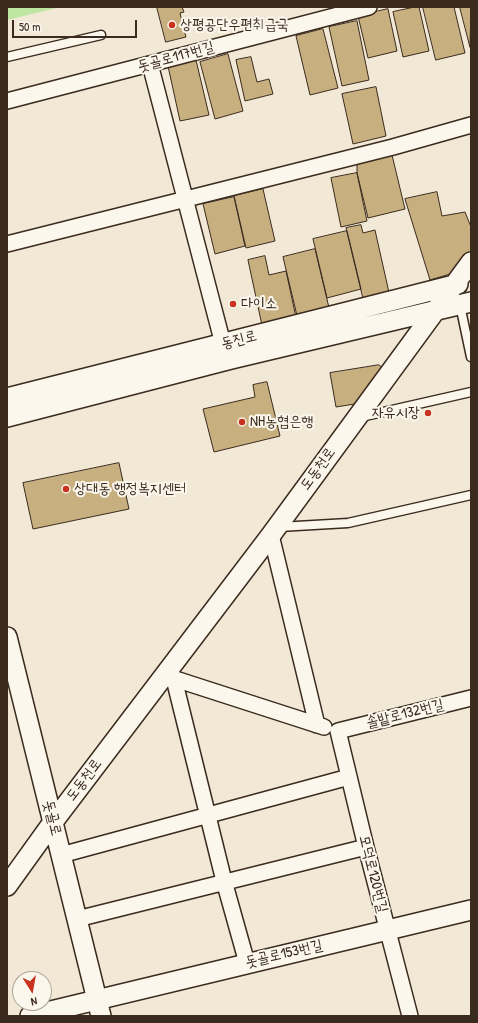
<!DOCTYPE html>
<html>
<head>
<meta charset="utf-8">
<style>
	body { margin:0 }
	#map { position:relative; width:478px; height:1023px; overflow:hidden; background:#f1e9d6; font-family:"Patrick Hand",sans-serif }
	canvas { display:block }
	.frame { position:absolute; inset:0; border:8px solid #3b2a1e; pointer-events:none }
	.north { position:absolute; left:12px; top:971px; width:40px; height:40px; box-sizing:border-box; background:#fbf7ec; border:1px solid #aea59a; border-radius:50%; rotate:169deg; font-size:11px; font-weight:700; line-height:16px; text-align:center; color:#3b2a1e }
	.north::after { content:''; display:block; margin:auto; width:14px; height:18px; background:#c8321e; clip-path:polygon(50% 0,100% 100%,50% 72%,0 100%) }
	.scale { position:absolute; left:12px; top:20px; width:125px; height:18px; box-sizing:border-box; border:2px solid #3b2a1e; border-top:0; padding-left:5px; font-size:12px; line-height:14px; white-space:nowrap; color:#3b2a1e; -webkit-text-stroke:3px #fbf7ec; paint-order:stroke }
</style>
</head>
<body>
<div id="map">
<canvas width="478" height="1023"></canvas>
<div class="frame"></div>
<div class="north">N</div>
<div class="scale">50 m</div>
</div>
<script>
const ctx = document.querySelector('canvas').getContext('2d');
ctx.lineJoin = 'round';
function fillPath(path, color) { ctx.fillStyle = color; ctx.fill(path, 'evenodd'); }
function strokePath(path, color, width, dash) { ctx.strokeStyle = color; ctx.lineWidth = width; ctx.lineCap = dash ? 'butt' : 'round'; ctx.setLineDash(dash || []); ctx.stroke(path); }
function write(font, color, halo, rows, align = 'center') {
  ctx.font = font + ' "Patrick Hand","Poor Story",sans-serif'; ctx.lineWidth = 4; ctx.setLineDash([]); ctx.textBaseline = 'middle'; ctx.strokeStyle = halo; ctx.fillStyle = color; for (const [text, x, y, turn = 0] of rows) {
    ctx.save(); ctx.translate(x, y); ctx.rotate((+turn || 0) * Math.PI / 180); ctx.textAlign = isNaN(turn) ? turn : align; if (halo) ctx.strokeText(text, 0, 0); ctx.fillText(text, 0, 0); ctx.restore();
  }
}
const green = new Path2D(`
	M7,7H61L7,20Z`);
const building = new Path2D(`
	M157,7H182L184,12L180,13L186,37L166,42Z
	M415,7H419L429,51L403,57L393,12Z
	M423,7H454L465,53L436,60Z
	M460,7H471L470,47Z
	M388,9L397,51L368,58L358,16Z
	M357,21L369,80L342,86L329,27Z
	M323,29L338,88L310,95L296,36Z
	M228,54L243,111L215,119L200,62Z
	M251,57L257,82L269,79L273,94L245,101L236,60Z
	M196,60L209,115L180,121L168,66Z
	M376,87L386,136L353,144L342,94Z
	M392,155L405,209L368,218L357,173V164Z
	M357,173L367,221L341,227L331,178Z
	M263,189L275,241L246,248L234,196Z
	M437,192L442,216L465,212L471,227V251L457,272L430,280L405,199Z
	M234,197L245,246L215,254L203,204Z
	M361,225L363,233L375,230L390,297L364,303L346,228Z
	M347,231L361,289L327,298L313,239Z
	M315,249L331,316L299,324L283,257Z
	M265,256L269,275L286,271L297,322L263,330L248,260Z
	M379,365L386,370L367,402L336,407L330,373Z
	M267,382L280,436L214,452L203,409L255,397L253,385Z
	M119,463L129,509L33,529L23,483Z`);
const service = new Path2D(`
	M7,57L101,35
	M460,305L471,357
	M361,417L471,392
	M279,527L348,523L471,495`);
const minor = new Path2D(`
	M150,64L223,344
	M7,101L369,7
	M7,244L393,147L471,125
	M271,535L317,725
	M166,676L324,727
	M174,679L224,881L247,963
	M338,731L366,847L410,1016
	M338,731L471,698
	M61,855L349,777
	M77,919L366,847`);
const tertiary = new Path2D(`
	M7,398L458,284
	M7,417L231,359L471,302
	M7,637L101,1016
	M7,886L53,822L271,535L471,262
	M30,1016L471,910`);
const markers = [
	[172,25,4,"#c8321e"],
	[233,304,4,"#c8321e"],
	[428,413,4,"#c8321e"],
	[242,422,4,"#c8321e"],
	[66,489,4,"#c8321e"]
];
const poiNames = [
	["상평공단우편취급국",180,25],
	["다이소",241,304],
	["자유시장",420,413,"right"],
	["NH농협은행",250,422],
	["상대동 행정복지센터",74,489]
];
const streetNames = [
	["돗골로117번길",176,57,-15],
	["동진로",239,340,-14],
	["도동천로",318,469,-54],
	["솔밭로132번길",405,714,-14],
	["도동천로",84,780,-53],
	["돗골로",52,818,76],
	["모덕로120번길",373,874,76],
	["돗골로153번길",284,954,-13]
];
fillPath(green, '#bee6a2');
fillPath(building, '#c7af7f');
strokePath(building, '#3b2a1e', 1);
strokePath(service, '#3b2a1e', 11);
strokePath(minor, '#3b2a1e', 18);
strokePath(tertiary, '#3b2a1e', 22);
strokePath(service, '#fbf7ec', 8);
strokePath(minor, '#fbf7ec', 15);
strokePath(tertiary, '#fbf7ec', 19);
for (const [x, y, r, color] of markers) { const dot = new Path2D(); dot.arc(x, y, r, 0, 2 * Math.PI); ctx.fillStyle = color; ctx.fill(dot); strokePath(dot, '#fbf7ec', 1.5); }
write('15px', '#3b2a1e', '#fbf7ec', poiNames, 'left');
write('15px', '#3b2a1e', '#fbf7ec', streetNames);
</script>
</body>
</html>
